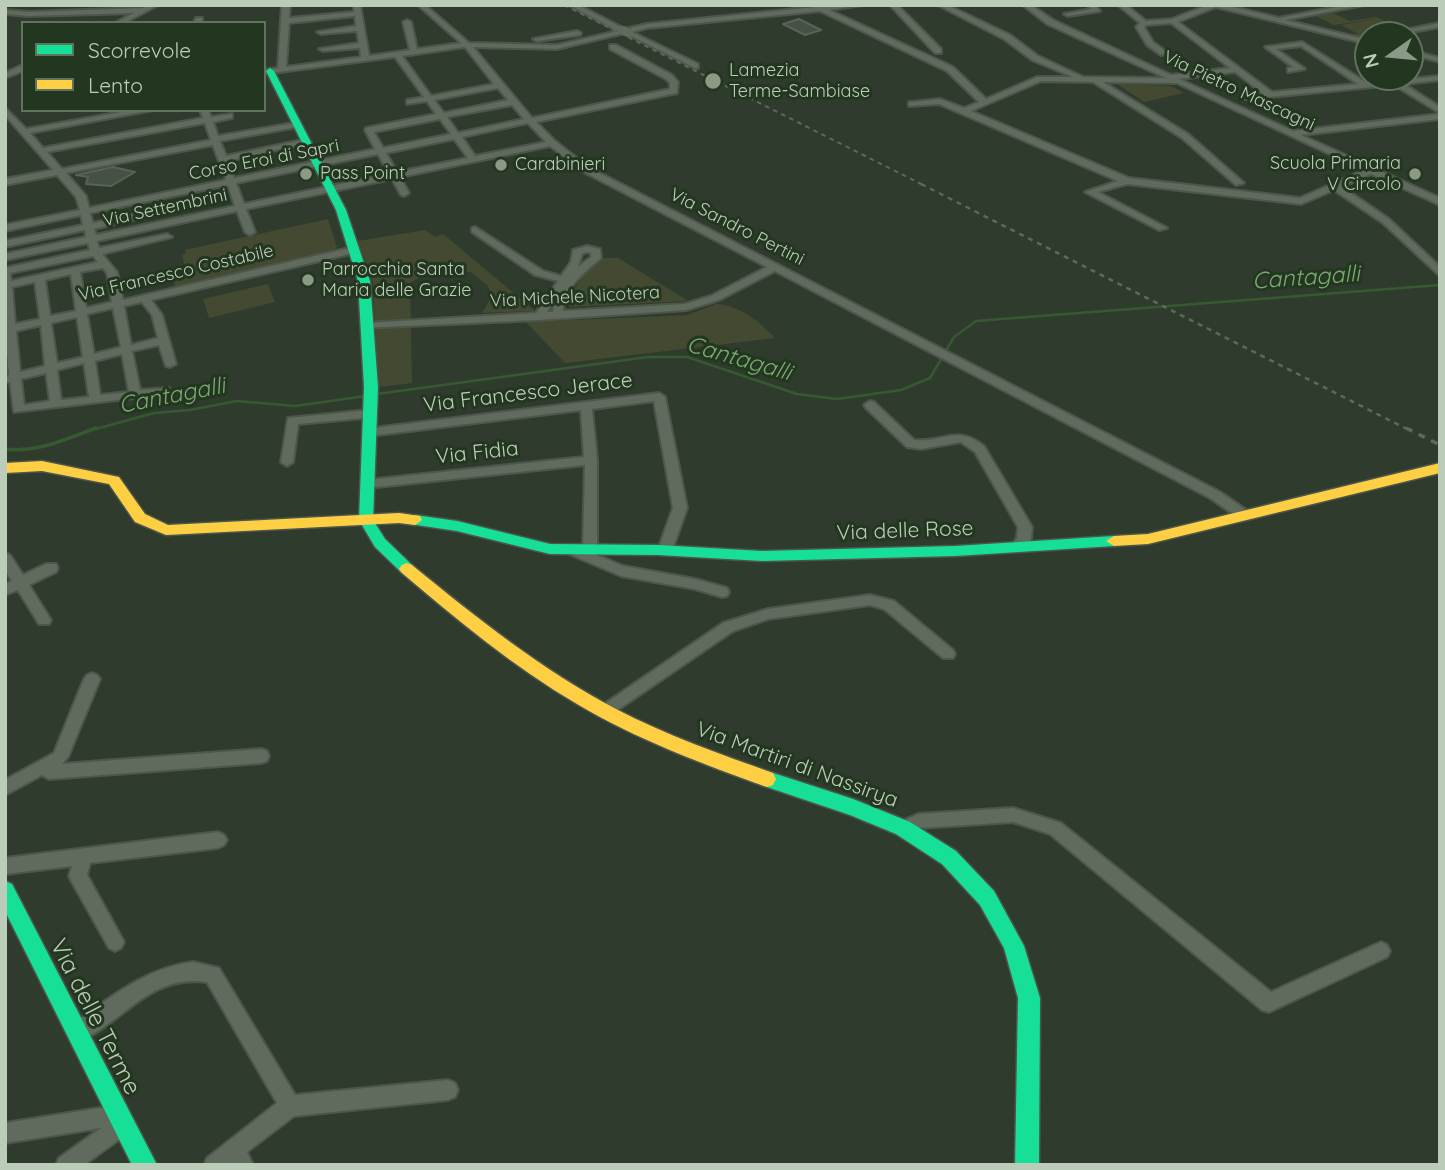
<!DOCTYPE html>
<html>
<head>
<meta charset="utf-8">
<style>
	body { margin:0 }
	#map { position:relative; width:1445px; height:1170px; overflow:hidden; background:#2f3c2d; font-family:Quicksand,sans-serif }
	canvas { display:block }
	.frame { position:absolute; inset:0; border:7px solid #bbccb8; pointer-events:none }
	.legend { position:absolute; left:21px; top:21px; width:245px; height:91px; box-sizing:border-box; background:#233720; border:2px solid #60735d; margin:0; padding:9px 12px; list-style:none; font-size:21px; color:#bbccb8 }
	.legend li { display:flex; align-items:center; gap:14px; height:35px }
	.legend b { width:35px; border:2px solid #60735d }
	.north { position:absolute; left:1354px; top:21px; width:70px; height:70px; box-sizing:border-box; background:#233720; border:2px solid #60735d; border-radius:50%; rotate:255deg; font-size:19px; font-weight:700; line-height:28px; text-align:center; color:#bbccb8 }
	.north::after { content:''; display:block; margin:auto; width:24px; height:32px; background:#8a9a87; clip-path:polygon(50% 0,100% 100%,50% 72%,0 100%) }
</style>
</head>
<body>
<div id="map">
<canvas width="1445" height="1170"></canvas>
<div class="frame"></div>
<ul class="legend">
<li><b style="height:9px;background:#16e098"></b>Scorrevole</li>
<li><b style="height:9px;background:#ffcf43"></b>Lento</li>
</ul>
<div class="north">N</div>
</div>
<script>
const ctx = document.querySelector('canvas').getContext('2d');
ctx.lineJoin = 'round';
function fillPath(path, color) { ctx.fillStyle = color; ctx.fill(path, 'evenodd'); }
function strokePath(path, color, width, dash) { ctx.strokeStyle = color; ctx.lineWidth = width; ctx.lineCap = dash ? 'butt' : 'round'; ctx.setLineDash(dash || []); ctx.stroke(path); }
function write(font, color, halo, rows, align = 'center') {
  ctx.font = font + ' Quicksand,sans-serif'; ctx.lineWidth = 6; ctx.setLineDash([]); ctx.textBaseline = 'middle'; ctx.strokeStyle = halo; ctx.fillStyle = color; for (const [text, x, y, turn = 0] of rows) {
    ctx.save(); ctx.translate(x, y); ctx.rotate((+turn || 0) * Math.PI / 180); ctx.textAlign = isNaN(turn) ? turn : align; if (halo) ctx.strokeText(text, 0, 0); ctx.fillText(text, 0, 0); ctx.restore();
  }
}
const green = new Path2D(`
	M1333,13L1350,21L1376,17L1405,30L1358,37L1346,35L1358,34L1341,25L1376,19L1334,25L1315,16Z
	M1117,84L1171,86L1184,93L1144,102Z
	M328,219L337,247L333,251L175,287L174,283L185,268L182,255L186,254L185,250Z
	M425,230L435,237L443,234L535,311L482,313L492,296L488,286L471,272C450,272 427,271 410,283L412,383L378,387L373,282L358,241Z
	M603,258H618L688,301L570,307L566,302L589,266Z
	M268,284L275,302L209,318L203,299Z
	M716,304C739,305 759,321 775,338L565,363L526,322L688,315Z`);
const streamFar1 = new Path2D(`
	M377,394L648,357H687L797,394L837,399L901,390L930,378L954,337L976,321L1440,285
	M92,430L154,413L190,410L237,401L295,406L366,396`);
const stream = new Path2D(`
	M5,449C38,453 66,439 96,428`);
const building = new Path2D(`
	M799,19L821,30L805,35L783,24Z
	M113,167L135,172L111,186L86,184L88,177L76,175Z`);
const street = new Path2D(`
	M149,5H158L124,23H115L134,13L28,16L5,14V10L28,12L143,8Z
	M282,5H290L289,18L354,12V5H360L369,56L410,50L403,22L407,20L411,22L417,49L461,43L418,5H425L469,43L557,45L618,31L569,5H578L625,29L647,24L835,5H862L829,10L953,67L986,99L1037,77H1073L1032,60L1004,39L938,5H947L1010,35L1038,56L1083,77L1166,78L1047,24L1023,5H1031L1053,20L1171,75L1230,68L1171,23L1146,25L1144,27L1153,42L1168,53L1161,55L1147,45L1136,27L1140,23L1118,5H1126L1146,21L1172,19L1208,5H1225L1279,18L1347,5H1364L1285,20L1368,40V44L1216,7L1178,22L1272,92L1358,84L1301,46L1276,49L1305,69L1288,72V68L1293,67L1265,47L1302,42L1367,83L1440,76V80L1404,84L1440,107V113L1394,85L1248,99H1245V95L1262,93L1235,72L1179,79L1293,131L1440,114V119L1301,135L1440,198V205L1371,174L1342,187L1389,219L1440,267V276L1383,223L1334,190L1301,204L1127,184L1098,192L1167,228L1159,230L1085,192L1118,181L939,104L909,106V102H912L940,99L964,108L979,102L947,71L820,11L647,28L632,32L698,64V68H695L625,33L557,49L473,47L532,118L670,89V83L666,79L610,49V45H616L672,75L678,82L677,93L536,122L554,140L588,167L1220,492L1249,512L1251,515L1249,518H1239L1210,498L775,271L719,300L686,310L538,320L362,328V324L366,323L536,313L558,281L535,275L472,232V228L475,227L543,271L561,276L571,262L573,250L587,246L600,249L601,258C584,273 565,286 563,311L685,304L711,296L767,267L582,171L550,146L400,177L409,193L404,196L401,195L392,179L246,209L255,232L250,235L245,232L237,211L97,241L99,248L167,234L172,237L102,254L117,272L123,300L354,247L359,250L354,253L151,300L162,315L176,364L170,367L166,366L159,345L132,351L140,390L169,388V394L14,412L10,382H5V376L9,375L5,333V268L90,250L88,243L5,260V254L86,237L85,230L5,247V241L83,225L81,215L5,231V225L80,210L76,197L57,175L5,185V179L53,170L5,115V108L26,129L133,110H153L30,133L43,148L203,118L200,110H208L211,117L232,114V118L213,122L218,136L300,122V126L297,127L220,141L226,156L307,139L311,142L228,161L234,178L375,149L365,130L366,128L436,114L427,101L407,104V100L424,97L395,57L264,74V70L278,68ZM355,16L356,26L317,32L321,34L357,31L359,43L319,49L323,51L360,48L361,57L286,67L289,23ZM465,47L494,84L431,96L402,56ZM1041,81L1093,82L1182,138L1236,185L1244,183L1188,134L1103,82L1177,83L1364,170L1300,198L1129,178L971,111ZM498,88L508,100L444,113L434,100ZM512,105L524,119L458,133L447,117ZM440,119L451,134L383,148L374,132ZM205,123L211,140L62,169L47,152ZM528,123L546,142L475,156L462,137ZM454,139L468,158L397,172L386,153ZM213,145L226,180L89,208L86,196L66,173ZM378,154L389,174L244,204L236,183ZM228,185L235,206L96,235L94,229L165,212L160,209L93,223L90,213ZM587,252L591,253V257L578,267L582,254ZM93,256L98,262L11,281L10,273ZM103,268L107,273L112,302L86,308L80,272ZM71,274L76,311L50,316L45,280ZM35,282L40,319L15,324L12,287ZM554,301L553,312H547ZM142,302L152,315L158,338L131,345L124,306ZM113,308L121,347L94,354L87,314ZM77,317L83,357L57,363L51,323ZM41,325L45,366L20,372L16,331ZM122,354L129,392L100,395L95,361ZM84,363L89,397L61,400L57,370ZM46,373L50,401L24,405L21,379Z
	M890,5H897L941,49V53H935Z
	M1088,5H1095L1100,11L1068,16L1064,14L1091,9Z
	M196,18H202V23H194Z
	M1440,23V27L1395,35H1378Z
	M577,31L581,33L580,35L537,41L533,39Z
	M1410,50L1440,58V62L1410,54Z
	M20,66H23V71L5,78V73Z
	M659,393L665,397L687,508L672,550L665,555L658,550L673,508L654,401L592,409L597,460V549L592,553L623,566L695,579L727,588L729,592L727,596L722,597L695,589L621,576L567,553L565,550L567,547L572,545L583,549L585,465L367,488L361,484L367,480L584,457L581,410L369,436L363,432L365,429Z
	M870,401L874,402L914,440C944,443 956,424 984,446L1032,527L1031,539L1022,551H1012L1010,548L1017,538L1018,527L975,452L961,442L921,449L907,447L866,408L864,405Z
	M370,410L376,414L374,417L298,424L293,462L287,466L281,462L288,418Z
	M5,553L10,555L23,575L46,564H56L58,568L56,572L29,585L51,620L49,624H39L18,590L5,595V584L12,581L5,570Z
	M870,595L894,601L953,650L955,654L953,658H943L884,609L870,605L768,619L733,631L610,715L605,717L600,715L597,711L600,707L723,623L768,609Z
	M92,673L97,675L100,679L68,757L62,764L261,749L267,751L269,756L267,761L261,763L49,779L42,775L5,795V780L54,753L84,679L87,675Z
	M1013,808L1061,823L1271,992L1381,942L1387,945L1390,951L1387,957L1269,1012L1262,1010L1050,834L1013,822L920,828L904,835L898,833L896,828L898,823L918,814Z
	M218,832L224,835L227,840L224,845L218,848L90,863L87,875L124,942L121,948L115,951L109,948L72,882L69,876L72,866L5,874V858Z
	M193,962L219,968L295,1095L448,1080L455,1083L458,1090L455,1097L448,1100L294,1116L247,1152L253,1165H204L207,1158L277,1103L207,982C148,974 125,1022 78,1042L71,1039L68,1032L71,1025C110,998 145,968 193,962Z
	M119,1105C128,1109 131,1115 134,1124L131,1131L84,1165H56L59,1158L101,1128L5,1143V1123Z`);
const fast = new Path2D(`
	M270,68L274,71L346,210L370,281L378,387L373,520L385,539L412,565L415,569L412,573H402L375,547L359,520L364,387L358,281L336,210L266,71Z
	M415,515L457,521L550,544L658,545L762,551L955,546L1114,536L1122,541L1114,546L955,556L762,561L658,555L550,554L457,531L410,524L408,520Z
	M767,771L853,799L910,822L956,851L994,891L1024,946L1040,998L1039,1165H1015L1018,998L1004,948L980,905L942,864L896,834L850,815L761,785L758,779L761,773Z
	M5,881L12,884L157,1165H132L5,911Z`);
const slow = new Path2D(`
	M42,461L119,477L145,514L168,525L399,513L420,516L422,520L415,525L399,523L166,535L135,522L109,484L42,471L5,473V463Z
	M1440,463V473L1148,544L1114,546L1106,541L1114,536L1148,534Z
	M407,563L412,565C477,618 542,670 616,709C666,735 720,754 773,773L776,779L773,785L767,787C702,764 636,739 577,704C514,667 457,620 402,573L399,569L402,565Z`);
const railFar2 = new Path2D(`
	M564,5L925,186`);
const railFar1 = new Path2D(`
	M921,184L1409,430`);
const rail = new Path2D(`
	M1406,428L1440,445`);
const streetBridge = new Path2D(`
	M622,30L629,33`);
const markers = [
	[713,81,9,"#8a9a87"],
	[501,165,7,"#8a9a87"],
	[306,174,7,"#8a9a87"],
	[1415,174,7,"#8a9a87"],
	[308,280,7,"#8a9a87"]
];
const farPoinames = [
	["Lamezia",729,71],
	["Terme-Sambiase",729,92],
	["Scuola Primaria",1401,164,"right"],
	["V Circolo",1401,185,"right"],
	["Carabinieri",515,165],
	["Pass Point",320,174],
	["Parrocchia Santa",322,270],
	["Maria delle Grazie",322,291]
];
const farStreetnames = [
	["Via Pietro Mascagni",1239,91,25],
	["Corso Eroi di Sapri",264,160,-11],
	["Via Settembrini",165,208,-12],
	["Via Sandro Pertini",737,227,27],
	["Via Francesco Costabile",176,273,-13],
	["Via Michele Nicotera",575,297,-3]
];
const streetNames = [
	["Via Francesco Jerace",528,393,-7],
	["Via Fidia",477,453,-6],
	["Via delle Rose",905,531,-2],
	["Via Martiri di Nassirya",797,765,20]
];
const waterNames = [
	["Cantagalli",1306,278,-4],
	["Cantagalli",739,359,16],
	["Cantagalli",172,396,-11]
];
const nearStreetnames = [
	["Via delle Terme",95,1017,63]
];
fillPath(green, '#444a32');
strokePath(streamFar1, '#365931', 2.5);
strokePath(stream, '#365931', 3.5);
fillPath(building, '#465145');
strokePath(building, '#586355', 2);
strokePath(street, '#4c564b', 4);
strokePath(fast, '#4c564b', 3);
strokePath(slow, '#4c564b', 3);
fillPath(street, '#606a5d');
fillPath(fast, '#16e098');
fillPath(slow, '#ffcf43');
strokePath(railFar2, '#5e685d', 2, [4.5, 4.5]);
strokePath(railFar1, '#5e685d', 2.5, [5, 5]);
strokePath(rail, '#5e685d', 3.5, [7, 7]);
strokePath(streetBridge, '#4c564b', 10, []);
strokePath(streetBridge, '#606a5d', 8);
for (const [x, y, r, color] of markers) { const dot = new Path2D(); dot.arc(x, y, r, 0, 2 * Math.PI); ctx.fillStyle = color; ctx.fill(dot); strokePath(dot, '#233720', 2.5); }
write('18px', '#bbccb8', '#233720', farPoinames, 'left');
write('18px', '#bbccb8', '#233720', farStreetnames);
write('21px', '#bbccb8', '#233720', streetNames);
write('italic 23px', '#7caa72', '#233720', waterNames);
write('24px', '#bbccb8', '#233720', nearStreetnames);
</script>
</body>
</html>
